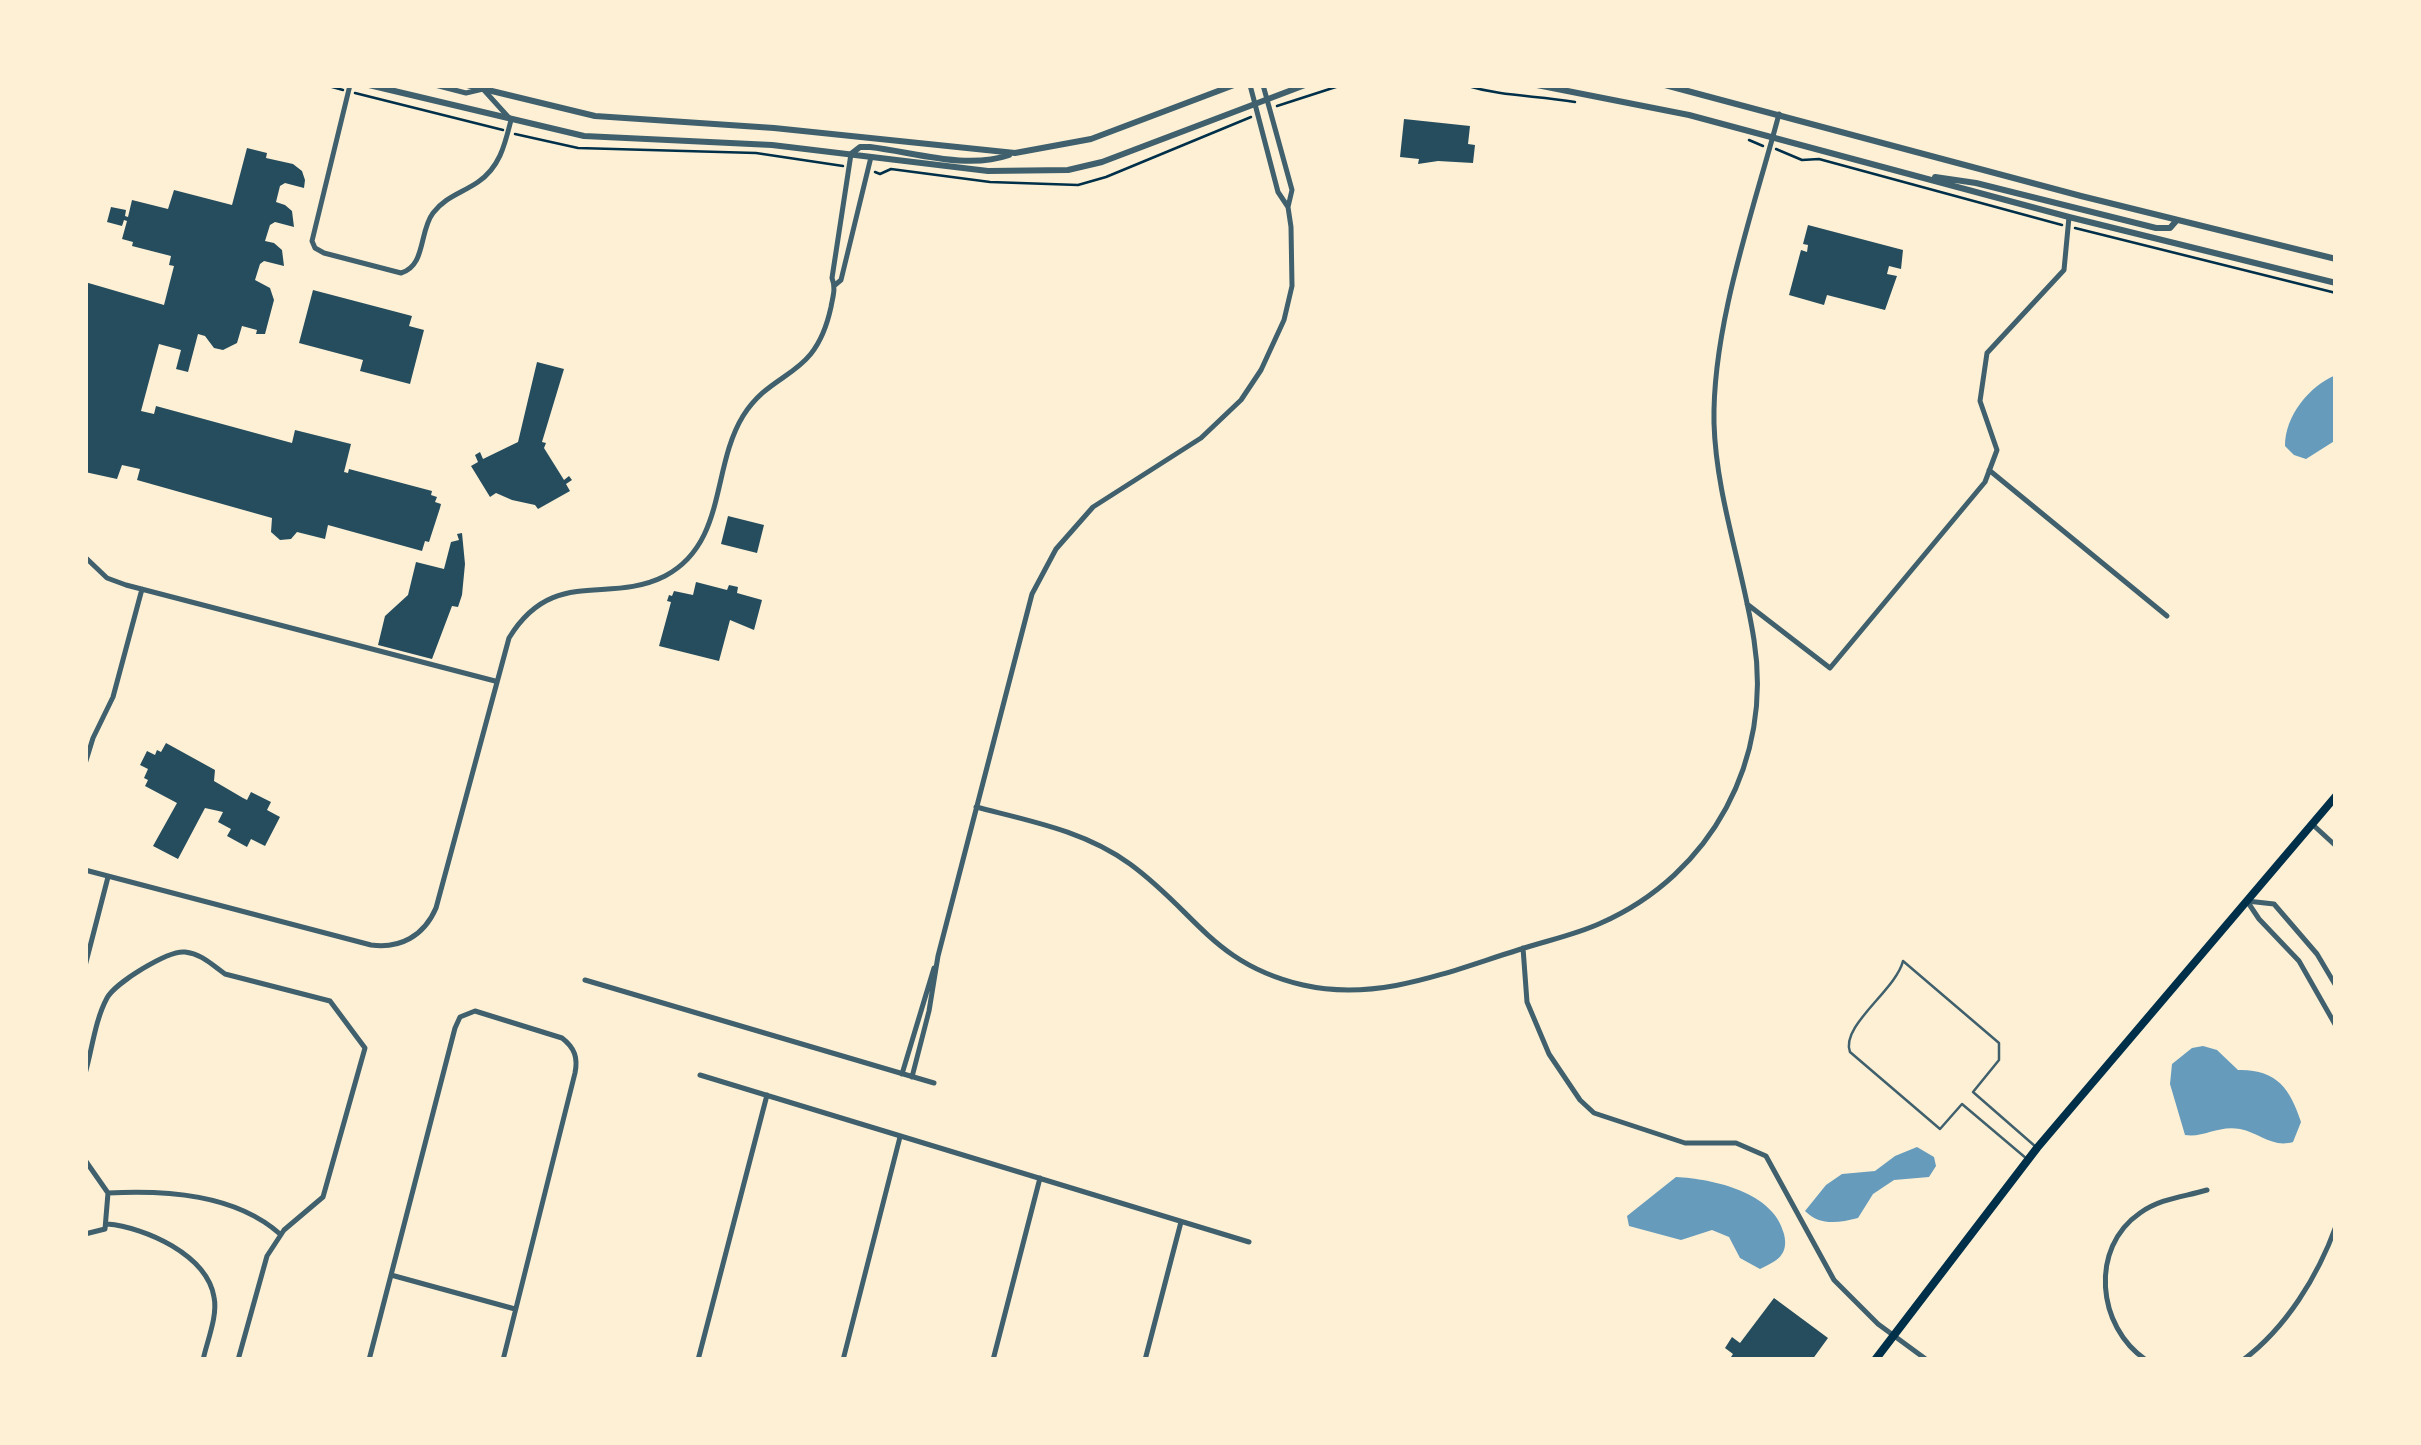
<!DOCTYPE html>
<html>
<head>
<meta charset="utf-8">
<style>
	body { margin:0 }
	#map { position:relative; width:2421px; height:1445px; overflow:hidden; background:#fdf0d5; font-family:"Times New Roman",serif }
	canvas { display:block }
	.frame { position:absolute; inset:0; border:88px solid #fdf0d5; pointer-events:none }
</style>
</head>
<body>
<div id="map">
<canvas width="2421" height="1445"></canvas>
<div class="frame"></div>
</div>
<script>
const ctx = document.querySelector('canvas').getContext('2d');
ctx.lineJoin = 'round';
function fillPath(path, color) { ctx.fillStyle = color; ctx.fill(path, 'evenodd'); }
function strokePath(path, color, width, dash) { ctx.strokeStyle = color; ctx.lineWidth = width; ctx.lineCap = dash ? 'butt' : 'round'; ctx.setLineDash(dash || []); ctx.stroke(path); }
const water = new Path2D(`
	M2336,375V440L2306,459L2294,455L2285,446C2285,416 2309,386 2336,375Z
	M2203,1046L2217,1050L2238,1070C2276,1069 2290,1088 2301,1122L2293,1142C2272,1148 2260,1133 2240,1129C2218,1125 2204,1138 2185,1135L2170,1084L2172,1064L2192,1048Z
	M1917,1147L1934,1157L1936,1166L1929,1177L1894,1180L1873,1194L1858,1218C1838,1223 1820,1226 1805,1211L1826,1185L1842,1174L1875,1171L1895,1156Z
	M1676,1177C1713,1179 1774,1192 1784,1234C1789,1255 1777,1261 1760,1269L1740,1258L1729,1237L1712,1230L1681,1240L1629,1226L1627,1216Z`);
const building = new Path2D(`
	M1404,119L1470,126L1468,144L1475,145L1473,163L1438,161L1418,164L1419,159L1400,157Z
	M247,148L267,153L266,158L293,164L302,171L305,180L304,188L285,183L280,186L276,202L285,205L292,211L294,227L275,222L270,225L265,241L274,243L282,250L284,266L264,261L260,264L255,280L270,288L274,300L265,334H256L257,330L242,326L237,343L223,350L214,348L205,336L198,334L188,372L176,369L181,350L159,344L141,411L154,414L156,406L292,443L295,430L351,444L344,472L348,473L349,469L432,491L431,495L437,497L435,502L441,504L440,508L429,542L425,541L422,551L328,525L325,539L297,532L291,539L280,540L271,532L272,518L137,480L140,469L122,465L117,479L85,472V282L164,305L174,266L169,265L171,256L132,246L133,242L122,239L127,221L124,220L122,226L107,222L111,207L126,210L125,216L128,217L132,200L168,209L174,190L232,205Z
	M1808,225L1903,250L1901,269L1889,266L1887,274L1897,276L1885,310L1827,295L1824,305L1789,295L1801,250L1807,252L1808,245L1803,244Z
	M313,290L412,316L409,326L424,330L410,384L360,371L363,360L299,343Z
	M537,362L564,369L542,442L546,443L544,448L564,480L569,476L572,480L566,484L570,491L538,509L535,505L512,500L496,493L490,497L471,466L478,462L475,455L480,452L483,459L518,442Z
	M728,516L764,525L757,553L721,544Z
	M462,533L465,564L462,595L458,607L452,606L432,659L378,645L385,616L408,595L416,562L444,569L451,542L459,540L457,534Z
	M696,582L727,590L729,585L738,587L737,593L762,600L754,630L730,620L719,661L659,646L671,602L667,601L669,595L672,596L674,591L693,595Z
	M166,743L215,770L214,781L243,798L247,800L251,792L271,802L267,810L280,817L265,846L251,839L247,847L227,836L231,829L218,822L223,812L205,808L178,859L153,846L177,803L145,786L148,780L144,778L148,769L140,765L147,751L155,755L157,750L161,752Z
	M1774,1298L1828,1338L1812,1360H1729L1733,1354L1725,1348L1732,1337L1740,1343Z`);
const path = new Path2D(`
	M325,85L343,90
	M1464,85C1504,97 1535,95 1575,102
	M355,93L503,130
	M1277,106L1342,85
	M515,134L578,148L756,153L843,166
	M1749,140L1763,146
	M1776,149L1802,160L1819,159L2062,225
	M875,172L880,174L891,169L990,182L1078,185L1106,177L1251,117
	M2075,228L2336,293`);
const service = new Path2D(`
	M2027,1159L1962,1104L1940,1129L1850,1052C1840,1026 1896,990 1903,961L1999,1043V1060L1973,1092L2036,1147`);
const minor = new Path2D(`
	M350,85L312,241L315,248L324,253L401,273C426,266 419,231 433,213C445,197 462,193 478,182C500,167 505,144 511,120L483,89L466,93L435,85
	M1263,85L1292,190L1288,207
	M835,285L841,280L871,157
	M1989,470L2167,616
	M85,557L107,578L126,585L495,681
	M1747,604L1830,668L1985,482L1997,450L1980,401L1987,353L2064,270L2069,217
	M85,764L93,738L113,697L142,589
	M976,807C1030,821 1085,831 1130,864C1196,912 1213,964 1303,985C1378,1002 1447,972 1518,950C1545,941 1575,935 1601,923C1712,874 1773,759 1754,640C1743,568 1716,496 1714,423C1712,325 1754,209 1779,114
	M2312,824L2336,846
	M85,870L371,945C400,949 424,936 436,908L509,638C553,566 608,605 665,576C727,543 711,468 743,416C774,367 815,381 831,307C833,296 836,288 832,278L851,154
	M2247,901L2259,919L2299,961L2336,1026
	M2247,901L2274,904L2317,954L2336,986
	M1523,948L1527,1002L1549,1054L1580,1100L1594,1113L1685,1143H1736L1766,1156L1834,1280L1878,1324L1927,1360
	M85,966L108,877
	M585,980L934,1083
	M85,1074C92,1050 95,1020 107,998C115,983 168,950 185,952C202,954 212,965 225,974L330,1001L365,1048L323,1197L284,1230L267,1256L238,1360
	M902,1074L934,968
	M700,1075L1249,1242
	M912,1077L929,1011L938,956L1032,594L1056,549L1093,507L1201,438L1241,400L1261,370L1284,320L1292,286L1291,227L1288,207L1278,192L1250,85
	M85,1160L108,1193
	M107,1224C145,1227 207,1255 214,1297C218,1316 207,1341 203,1360
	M85,1234L105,1229L108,1193C166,1190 235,1194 280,1234
	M391,1275L515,1309
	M369,1360L455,1028L460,1017L475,1011L562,1038C575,1048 578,1058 575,1073L503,1360
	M698,1360L767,1095
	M843,1360L900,1137
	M993,1360L1040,1178
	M1145,1360L1181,1222
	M2146,1360C2097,1327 2089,1248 2140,1213C2161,1198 2184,1197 2207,1190
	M2243,1360C2286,1328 2318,1276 2336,1226`);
const tertiary = new Path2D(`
	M369,85L584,136L772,145L988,171L1068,170L1102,162L1305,85
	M467,85L595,116L774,128L1015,153L1091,139L1234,85
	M1537,85L1689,115L2069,217L2336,283
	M1665,85L2081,196L2336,259
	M851,154L860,147H870C914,152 966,170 1009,155
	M1935,177L1976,183L2156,228H2170L2177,220`);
const primary = new Path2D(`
	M1875,1360L2037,1148L2336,796`);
fillPath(water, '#669bbc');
fillPath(building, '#264d5e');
strokePath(path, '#003049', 2.5);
strokePath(service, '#3f606c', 2.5);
strokePath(minor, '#3f606c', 5);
strokePath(tertiary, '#3f606c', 6);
strokePath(primary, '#003049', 8);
</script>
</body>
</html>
